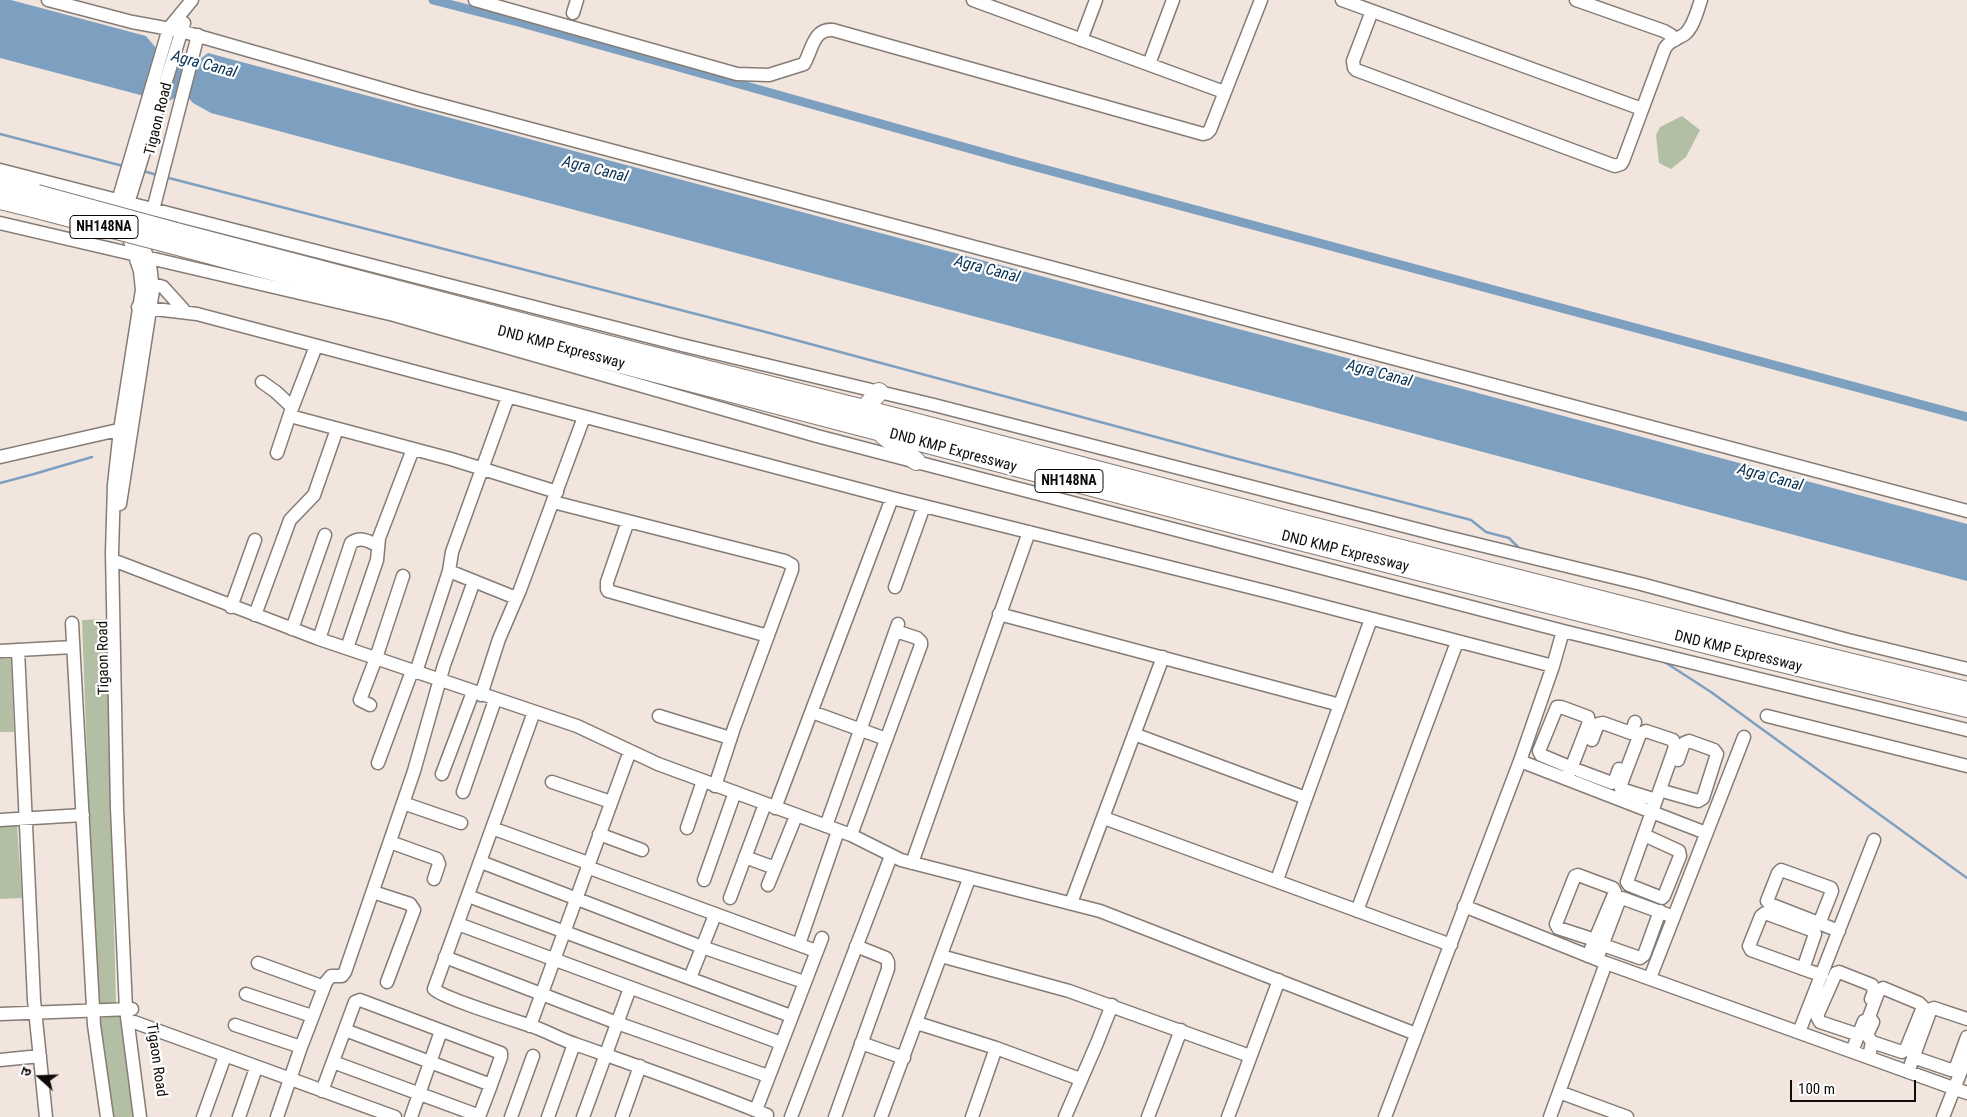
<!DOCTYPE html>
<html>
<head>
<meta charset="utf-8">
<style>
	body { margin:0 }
	#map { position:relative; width:1967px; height:1117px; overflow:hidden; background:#f1e5de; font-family:"Roboto Condensed","Noto Sans Devanagari",sans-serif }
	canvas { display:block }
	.north { position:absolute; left:15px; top:1052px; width:50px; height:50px; -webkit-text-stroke:4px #fff; paint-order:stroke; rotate:290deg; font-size:14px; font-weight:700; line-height:20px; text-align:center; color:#0f0b09 }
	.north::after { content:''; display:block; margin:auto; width:18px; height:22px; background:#0f0b09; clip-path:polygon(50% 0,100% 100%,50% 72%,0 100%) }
	.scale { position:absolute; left:1790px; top:1080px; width:126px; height:22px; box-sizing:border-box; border:2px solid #0f0b09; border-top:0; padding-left:6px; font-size:15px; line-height:18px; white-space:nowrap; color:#0f0b09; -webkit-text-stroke:4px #fff; paint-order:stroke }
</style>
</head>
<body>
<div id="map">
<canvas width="1967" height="1117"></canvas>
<div class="north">उ</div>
<div class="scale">100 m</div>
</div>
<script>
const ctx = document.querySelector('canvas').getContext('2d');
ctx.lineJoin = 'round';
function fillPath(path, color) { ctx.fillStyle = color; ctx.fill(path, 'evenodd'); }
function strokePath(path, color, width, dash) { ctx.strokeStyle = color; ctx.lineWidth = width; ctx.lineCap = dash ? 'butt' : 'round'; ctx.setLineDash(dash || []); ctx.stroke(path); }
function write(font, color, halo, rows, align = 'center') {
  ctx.font = font + ' "Roboto Condensed",sans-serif'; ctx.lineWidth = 4.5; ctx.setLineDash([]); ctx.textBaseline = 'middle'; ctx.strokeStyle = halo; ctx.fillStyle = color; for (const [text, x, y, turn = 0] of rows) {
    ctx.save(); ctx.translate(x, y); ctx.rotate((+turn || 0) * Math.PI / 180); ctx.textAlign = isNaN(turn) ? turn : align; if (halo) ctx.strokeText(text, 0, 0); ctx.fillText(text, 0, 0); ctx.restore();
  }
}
const green = new Path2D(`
	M1682,116L1700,130L1686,157L1671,169L1659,163L1656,135L1660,127Z
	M106,619L116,1004H96L82,620Z
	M0,657H11L14,732H0Z
	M17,825L22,898L0,899V826Z
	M122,1015L135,1117H112L100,1018Z`);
const water = new Path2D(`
	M0,0H11L146,36L156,48L200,59L208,53L1967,524V581L211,113L193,103L184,93L167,102L0,58Z`);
const stream = new Path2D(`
	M0,134L123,166
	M143,171L157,175
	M165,177L762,331L1234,458L1471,520L1486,532L1509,538L1520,549
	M0,483L34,474L92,457
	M1663,661L1711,692L1967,878`);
const canal = new Path2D(`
	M433,0L518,22L1010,160L1967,417`);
const minor = new Path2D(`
	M48,0L132,22L181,31L418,99L1967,511
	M475,0L737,74L769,75L804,64C812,51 813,28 833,30L1203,134L1207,133L1210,130L1261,0
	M973,0L1224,92
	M1342,0L1642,109
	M1576,0L1664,31L1671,35L1675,40
	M1372,11L1353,61L1354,68L1356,70L1615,166L1621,164L1623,161L1665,48C1670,40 1678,39 1685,34C1694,26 1697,11 1701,0
	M573,13L577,0
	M1081,40L1096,0
	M1149,64L1173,0
	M0,170L682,345L934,405L1443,536L1641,584L1848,640L1967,669
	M120,207L118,201L169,28L192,0
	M153,210L198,35
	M132,212L129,200L184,23
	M0,223L394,315L817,436L1563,631L1967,730
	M125,226L140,271L142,290L120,430L114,485L112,553L117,808L126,1009L140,1117
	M153,284L163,287L183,309
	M138,307L197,314L892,498L1277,594L1553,666
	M262,382L276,392L292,407
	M290,416L451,459L557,492
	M277,453L291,411L316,346
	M0,457L127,428
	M553,502L785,561L792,565V570L734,728L715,786
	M120,504L153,290L150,265L138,231
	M628,521L607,582V589L608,591L768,636
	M118,562L319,639L577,726L658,764L851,835L901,860L1100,911L1416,1034
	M449,571L516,598
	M895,587L924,506
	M231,607L255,540
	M999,614L1340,705
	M255,615L290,520L314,495L337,429
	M72,623L94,1025L107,1117
	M292,629L325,535
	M319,639L351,543C360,536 369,541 378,546
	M347,648L377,560L379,538L413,449
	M18,650L34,1000L46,1117
	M0,651L73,647
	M416,672L449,571L452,552L508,397
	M481,695L499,639L520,590L584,417
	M370,705L360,700L376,658L403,576
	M534,712L434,989C442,998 520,1022 537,1028C550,1033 562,1040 575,1044C640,1067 704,1089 767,1115
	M812,712L886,739
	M659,716L730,738
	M1767,716L1967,766
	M1134,734L1306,798
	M1592,740L1598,724L1603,723L1631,733L1635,722
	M1520,761L1706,833
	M378,763L412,671
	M1580,771L1612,783L1615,780L1619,769
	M442,774L473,692
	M1567,779L1589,722L1588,717L1561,707H1557L1539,751L1541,755L1572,768
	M552,782L611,802
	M463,792L495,700
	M1666,792L1698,801L1703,798L1717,754L1714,750L1689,741L1684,743L1678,760
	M403,803L461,823
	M775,808L892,498
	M1104,818L1451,945
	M0,820L83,815
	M826,826L898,624
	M492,828L588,863
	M687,828L703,781
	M599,834L642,850
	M851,835L921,645V642L917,638L896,631
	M1644,835L1679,851L1680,856L1664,896L1662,898L1629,885L1627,882C1643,837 1659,792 1675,747L1673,740L1646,731L1640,734L1621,784V789L1656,800
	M390,842L437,859L439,864L434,879
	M745,857L775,868
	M481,862L702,947L804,982
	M912,863L1029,532
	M587,867L816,951
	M704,880L735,792
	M1277,880L1306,798L1371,619
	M768,885L796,816
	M373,892L410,904L414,910L387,982
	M468,896L791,1016
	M730,898L765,804
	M1071,903L1163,657
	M1464,906L1606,963L1967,1093
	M1357,911L1457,642
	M458,924L781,1043
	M1819,924L1832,891L1831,888L1781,870L1778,873L1767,901L1770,904L1839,931
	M799,944L838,831
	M1603,945L1640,958L1644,955L1660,911
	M941,956L1069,991L1250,1056
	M1588,956L1615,892L1613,888L1578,875L1575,876L1556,924L1558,928L1595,940
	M445,957L617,1023L768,1076
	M1597,959L1619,901L1622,898L1674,917
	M258,963L324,987
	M1803,969L1815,934L1814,931L1765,913L1761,916L1749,946L1751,950L1812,972L1822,975
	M690,978L715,915
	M1650,978L1744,737
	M246,994L312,1016
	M0,1014L132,1009
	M134,1022L395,1117
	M917,1023L996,1048L1080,1079
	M235,1025L301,1047
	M530,1026L630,751
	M1799,1032L1874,840
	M1859,1035L1820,1022L1817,1016L1836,973L1839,972L1872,985L1874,992L1871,999
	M861,1043L904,1058
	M1852,1051L1864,1021
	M1869,1057L1872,1042L1867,1035L1873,1022L1869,1017L1879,990L1883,988L1919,1003L1923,1007L1906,1049L1902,1052L1872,1042
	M1913,1057L1951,1070L1956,1067L1967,1037
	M0,1060L40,1056
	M333,1062L477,1115L480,1114L491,1085L345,1030
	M1908,1072L1931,1009L1934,1008L1967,1019
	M322,1091L355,1002L360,1000L501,1053V1057L491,1085
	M1559,1092L1627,1117
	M756,1110L822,938
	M203,1117L225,1056
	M239,1117L256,1068
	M277,1117L301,1047L326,982L331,976H342L345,972L414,771L444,665L474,581
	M411,1117L441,1031
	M511,1117L533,1056
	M548,1117L574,1044
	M583,1117L630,988
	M622,1117L640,1066
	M791,1117L891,856
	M835,1117L888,969V962L886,958L856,946
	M881,1117L969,879
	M972,1117L996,1048
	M1065,1117L1097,1043L1112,1005
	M1148,1117L1181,1030
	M1228,1117L1279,980
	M1385,1117L1520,761L1553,666L1563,631
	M1550,1117L1606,963
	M1943,1117L1965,1061`);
const highway = new Path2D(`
	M0,184L37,194
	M0,200L33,208
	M176,232L605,344L864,409L1280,518L1750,638L1967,691
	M174,245L598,358L1272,534L1745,654L1967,708
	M864,409L879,392
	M883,435L916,461`);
const highwayBridge = new Path2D(`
	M37,194L176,232
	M33,208L174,245`);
const shields = [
	[104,227,68],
	[1069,481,68]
];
const shieldNames = [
	["NH148NA",104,227],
	["NH148NA",1069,481]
];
const streetNames = [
	["Tigaon Road",159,119,-76],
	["DND KMP Expressway",561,348,15],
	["DND KMP Expressway",953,451,15],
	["DND KMP Expressway",1345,552,14],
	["DND KMP Expressway",1738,652,14],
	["Tigaon Road",104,658,-91],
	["Tigaon Road",156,1060,82]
];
const waterNames = [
	["Agra Canal",204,65,15],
	["Agra Canal",595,170,14],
	["Agra Canal",987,270,15],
	["Agra Canal",1379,374,15],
	["Agra Canal",1770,478,15]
];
fillPath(green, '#b3bfa4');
fillPath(water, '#7ea0c0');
strokePath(stream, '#7ea0c0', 2.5);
strokePath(canal, '#7ea0c0', 9);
strokePath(minor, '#857c75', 15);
strokePath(highway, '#857c75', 20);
strokePath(minor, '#fff', 12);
strokePath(highway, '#fff', 18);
strokePath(highwayBridge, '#857c75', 20, []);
strokePath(highwayBridge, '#fff', 18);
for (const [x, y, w] of shields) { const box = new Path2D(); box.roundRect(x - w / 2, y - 11.5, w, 23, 4); ctx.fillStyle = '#fff'; ctx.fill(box); strokePath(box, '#0f0b09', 1); }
write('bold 14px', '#0f0b09', null, shieldNames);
write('15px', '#0f0b09', '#fff', streetNames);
write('italic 16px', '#083050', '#fff', waterNames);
</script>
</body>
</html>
